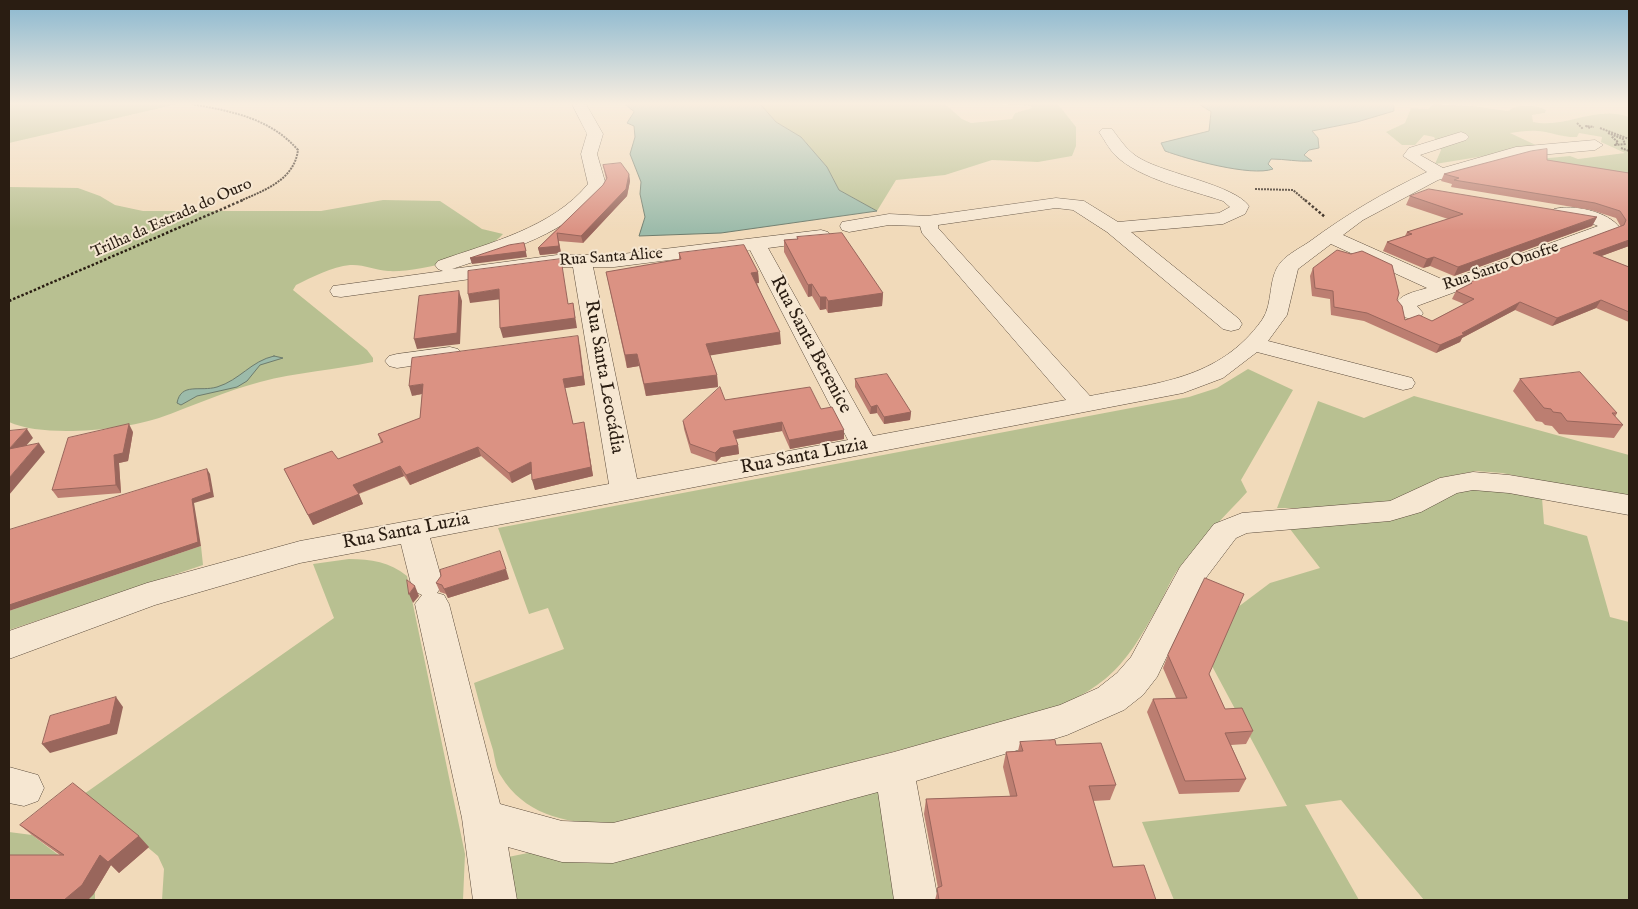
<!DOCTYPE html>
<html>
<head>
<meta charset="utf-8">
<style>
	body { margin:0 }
	#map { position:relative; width:1638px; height:909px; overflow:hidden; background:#f1daba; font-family:"IM FELL English",serif }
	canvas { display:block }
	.frame { position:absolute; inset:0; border:10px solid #2a1d12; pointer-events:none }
</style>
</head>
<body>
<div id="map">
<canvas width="1638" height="909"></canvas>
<div class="frame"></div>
</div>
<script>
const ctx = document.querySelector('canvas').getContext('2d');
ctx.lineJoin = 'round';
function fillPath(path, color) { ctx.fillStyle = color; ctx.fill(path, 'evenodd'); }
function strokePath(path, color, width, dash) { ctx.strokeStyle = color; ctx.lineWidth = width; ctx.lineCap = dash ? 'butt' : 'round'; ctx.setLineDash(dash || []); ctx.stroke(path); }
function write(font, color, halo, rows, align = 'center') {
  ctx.font = font + ' "IM FELL English",serif'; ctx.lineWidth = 4; ctx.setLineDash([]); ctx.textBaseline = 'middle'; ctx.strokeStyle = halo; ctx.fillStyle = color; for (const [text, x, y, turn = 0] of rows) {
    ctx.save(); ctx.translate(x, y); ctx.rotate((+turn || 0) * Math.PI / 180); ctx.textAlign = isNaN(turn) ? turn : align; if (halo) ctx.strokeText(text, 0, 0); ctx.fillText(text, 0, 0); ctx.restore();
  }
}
const green = new Path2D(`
	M9,104H178L9,143Z
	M760,104H945L962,119L971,123L1012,119L1015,113L1032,108L1031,106L1000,104H1058L1076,127V146L1072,156L1038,162L992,160L945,175L896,180L877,211L839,190L827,167L801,137L776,122Z
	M1433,104L1472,106L1508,111C1518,104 1534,104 1546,110L1545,113L1532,115L1533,122C1566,129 1595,105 1629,117V180L1538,159L1570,156L1578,159L1625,153L1601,142L1602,137L1579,133L1577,137C1565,138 1550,132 1538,131C1529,130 1519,132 1510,133L1540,147L1435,164L1441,150L1434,137L1424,135L1415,145H1402L1386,132L1405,123L1411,108L1428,109Z
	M9,187L78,188L100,196L115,205L143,211H321L383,200L440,201L482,229L503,234C485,256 417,273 388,271C375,270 363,264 350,265C332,267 312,277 296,285L293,290L367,350L373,358V362C335,370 297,372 260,382C225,391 193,406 159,418C123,430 44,438 9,422Z
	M1248,369L1293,390L1241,480L1247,492C1226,515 1202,538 1183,563C1173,574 1167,590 1160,603C1127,661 1115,682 1051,710L627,822C581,826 528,821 501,776C496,769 495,759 493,750C486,728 480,706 474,683L564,649L548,608L529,614L498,528L1189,397L1217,388Z
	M1414,396L1629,455V498L1502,473L1476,471L1439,478L1397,500L1364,508H1277L1318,401L1364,418Z
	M1470,485L1542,498L1544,524L1587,536L1610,617L1629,622V900H1424L1341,800L1305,805L1359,900H1174L1142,822L1287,806L1212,666L1238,607L1270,583L1320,568L1290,529Z
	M201,546L203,565L9,630V611Z
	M349,559C371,559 390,562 407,576L465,854L463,900H162L164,869L158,856L84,794L334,618L313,564Z
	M882,782L901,900H508L498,859Z
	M9,832L32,835L73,866L95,889V900H9Z`);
const water = new Path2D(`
	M625,104H760L776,122L801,137L827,167L839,190L877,211L721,233L639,236L645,217L640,194L641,182L630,154L635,137L634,126L627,123L634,112Z
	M1199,104H1394V111L1357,122L1312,131L1318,138L1319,148L1309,150L1304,155L1312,161C1297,162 1286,159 1271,159L1268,164L1273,169C1251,177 1187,159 1165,151L1161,143L1209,131L1211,112Z
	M274,356L283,358L260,365L247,381L237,387L197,396L181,405L177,403C181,382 200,392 217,387C240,380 251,361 274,356Z`);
const pathFar1 = new Path2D(`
	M191,104C231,111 270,118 298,150C294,180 265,190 240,201
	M1577,123L1583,129
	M1590,128L1586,126L1594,127
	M1600,128L1629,139
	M1608,133L1623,139L1625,144L1615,145L1618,142L1611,136
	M1621,148L1629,151
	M1255,189L1293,190L1306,201`);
const path = new Path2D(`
	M1305,200L1325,217
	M9,301L243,200`);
const minor = new Path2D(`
	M572,104H586L603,134L597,154L606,185C572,234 505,251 452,269L557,255H614L821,230L828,232L831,236L828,240L768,248L873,436L1066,400L922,233L920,226L889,225L849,232L842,230L840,226L842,222L889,214L927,216L1056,198L1084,201L1118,222L1219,213L1230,207L1223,201C1191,190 1139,179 1115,155C1109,149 1104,139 1099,132L1102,129H1112C1121,141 1128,152 1141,159C1167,174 1234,185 1249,206L1245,214L1223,224L1131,232L1239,319L1242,324L1239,329L1231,331L1223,329L1107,232L1073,210L1056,208L938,225V228L1090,396C1156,383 1219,380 1262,320C1274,303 1267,278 1281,262C1288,254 1300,248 1309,242C1347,214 1384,192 1427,172L1403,156L1409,148L1461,132L1466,134L1469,137L1466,140L1420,155L1443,168L1516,147L1595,140L1603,145L1595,150L1517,157L1438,180L1363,220L1343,235L1446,281L1598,226L1588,222L1554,217L1551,213L1554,209C1573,204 1608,211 1620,228L1618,232L1417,306L1423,313L1420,318C1408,321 1402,317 1395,307C1398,294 1415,292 1427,288L1331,244L1298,269L1287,315L1268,341L1412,378L1415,383L1412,388L1403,390L1257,352L1223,378L1183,393L430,538L443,584L437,593L444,595L449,604L500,804L562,821L613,823L894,752L1060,705L1098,688L1117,673L1131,657L1180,567L1214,524L1242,513L1390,501L1440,478L1473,472L1509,475L1629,495V515L1509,493L1473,490L1457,493L1421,512L1390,521L1247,533L1236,538L1202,583L1157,677L1143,695L1124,710L1067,735L916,781L938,900H894L878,792L613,863L562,862L508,847L517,900H473L462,818L415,604L422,595L416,592L411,584L401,544L300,563L155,605L9,659V631L147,583L300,541L609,484L573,267H557L341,297L333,296L330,291L333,286L341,285L443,271L438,269L435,265L438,261C489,243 552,228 588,184L581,154L587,134ZM750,250L848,440L637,479L593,267H614Z
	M450,347L458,349L462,354L458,359L397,368L389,366L385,361L389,356L397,354Z
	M9,767L38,775L44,788L38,801L24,806L9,803Z`);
const wall = new Path2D(`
	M1547,160L1629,173V246L1601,256L1629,267V322L1596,308L1552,326L1515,310L1462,338L1460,342L1436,353L1364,321L1331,315L1330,299L1312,296L1310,276L1313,268L1397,300L1405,320L1432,321L1464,304L1452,299L1456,291L1469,285L1470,282L1621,227L1616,218L1591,210L1451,187L1452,184L1441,181L1444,174Z
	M603,165L629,174L630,181L627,196L583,243L559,241L561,253L540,255L538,248L603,185L606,179Z
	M1410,196L1597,217L1592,226L1454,276L1430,266L1423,268L1383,251L1387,242L1405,236L1407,232L1448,219L1406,205Z
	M797,237L883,293L882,306L828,313L826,309L820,310L812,296L808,297L784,252V240L797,239Z
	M679,253L758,272L759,283H757L781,344L710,355L717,375L718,387L646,396L639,366L627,368L606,272L679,260Z
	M580,345L585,385L565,388L573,424L586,431L593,476L535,490L532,473L512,483L481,456L410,485L404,476L359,494L363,504L313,525L284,469L338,459L381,443L378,434L420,418L422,394L412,396Z
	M855,379L911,412L910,420L884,424L877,413L870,414L855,387Z
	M1520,379L1617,413L1615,417L1623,425L1614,438L1559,434L1552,426L1545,425L1542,422L1536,421L1513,391Z
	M821,409L844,439L790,449L782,431L736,439L738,445L739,454L721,457L716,462L691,453L684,429L683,421Z
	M133,432L128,461L119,463L121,493L58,498L52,490Z
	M509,579L448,598L446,594L440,592L436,583Z
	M1168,655L1209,674L1225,709L1253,731L1246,744L1231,745L1246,779L1239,792L1179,794L1147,712L1153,699L1176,698L1163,668Z
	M1020,742L1056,745L1116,785L1110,800L1093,801L1113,867L1156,900H935L938,888L924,814L926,799L1010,796L1003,767L1006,752L1018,751Z
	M20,825L149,847L119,873L111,865L93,895L60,855L32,835Z`);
const shadedWall = new Path2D(`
	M629,174L630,181L627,196L583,243L581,236Z
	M1597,217L1592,226L1454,276L1458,267Z
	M557,233L561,253L540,255L538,248Z
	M1629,240V246L1588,261L1593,253Z
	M524,243L527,257L472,264L470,258Z
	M1434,257L1430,266L1423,268L1427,259Z
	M758,272L759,283L752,284L751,273Z
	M812,284V296L808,297V285Z
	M499,289L502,299L470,303L468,294Z
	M459,291L462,301L460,344L417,349L414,339Z
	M883,293L882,306L828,313V301Z
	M820,297H826V309L820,310Z
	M1601,300L1596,308L1552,326L1557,318Z
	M1520,302L1515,310L1462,338L1460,342L1436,353L1440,345Z
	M573,303L577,328L503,338L500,328Z
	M780,332L781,344L707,356L706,344Z
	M578,336L585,385L565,388L563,379Z
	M637,354L639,366L627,368L625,355Z
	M717,375L718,387L646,396L644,384Z
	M423,384L426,393L412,396L409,386Z
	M877,405V413L870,414L871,407Z
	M911,412L910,420L884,424V417Z
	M584,422L593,476L535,490L532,480Z
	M782,422V431L734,439L733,431Z
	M129,424L133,432L128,461L119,463L121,493L116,485L114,455Z
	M27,429L33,438L15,458L9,449Z
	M844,430V439L790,449L789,440Z
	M39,443L45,452L9,495V478Z
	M738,445L739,454L721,457L716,462L715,453L720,448Z
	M478,447L481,456L410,485L406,475Z
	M531,462L534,472L512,483L509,473Z
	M400,466L404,476L357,494L353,485Z
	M207,469L210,474L214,497L194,503L201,546L9,611V605Z
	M359,494L363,504L313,525L308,515Z
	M506,569L509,579L448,598L444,589Z
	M415,586L419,596L413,603L409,594Z
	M116,697L123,707L117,734L50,753L42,744Z
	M139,836L149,847L119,873L111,865L93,895L88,900H64L100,855Z`);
const building = new Path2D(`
	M1547,149V160L1629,173V240L1593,253L1629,267V312L1601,300L1557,318L1520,302L1462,333L1465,334L1440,345L1367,313L1334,307L1333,291L1315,288L1313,268L1337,250L1351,254L1362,251L1392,265L1399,293L1397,300L1402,306L1405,320L1419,315L1432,321L1474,299L1456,291L1472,283L1470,282L1624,225L1626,220L1620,211L1595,203L1454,180L1459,178L1444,174L1531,151Z
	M621,163L629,174L626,189L581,236L557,233L559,246L538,248L603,185L607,178L603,165Z
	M1429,189L1597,217L1458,267L1434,257L1427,259L1387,242L1412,234L1407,232L1463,214L1410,196Z
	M842,233L883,293L828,301L826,297H820L812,284L808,285L784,240L798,239L797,237Z
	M524,243L526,251L470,258L509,245Z
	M744,245L758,272L751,273L780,332L706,344L717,375L644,384L637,354L625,355L606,272L681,259L679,253Z
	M561,259L568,304L573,303L575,318L500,328L499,289L468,294V271Z
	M459,291L457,333L414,339L419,296Z
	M578,336L583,376L563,379L573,424L584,422L591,467L532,480L531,462L509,473L478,447L406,475L400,466L353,485L359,494L308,515L284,469L332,451L338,459L383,442L378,434L420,418L423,384L409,386L412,358Z
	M1580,372L1617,413H1612L1623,425L1567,421L1561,413L1553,412L1551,409L1544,408L1520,379Z
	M887,374L911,412L884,417L877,405L871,407L855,379Z
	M720,387L725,400L810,387L821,409L832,407L844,430L789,440L782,422L733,431L738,445L720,448L715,453L690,444L683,421Z
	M129,424L123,453L114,455L116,485L52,490L68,438Z
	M27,429L9,449L39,443L9,478V431Z
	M207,469L211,492L192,499L198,542L9,605V530Z
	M500,551L506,569L444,589L442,585L436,583L441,576L440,570Z
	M1205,578L1244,594L1209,674L1225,709L1242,708L1253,731L1225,733L1246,779L1185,781L1153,699L1187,698L1168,655Z
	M407,580L415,586L409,594Z
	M116,697L110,724L42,744L50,716Z
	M1055,740L1056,745L1101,743L1116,785L1089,786L1113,867L1144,865L1156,900H939L937,888L942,886L926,799L1017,796L1006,752L1023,751L1020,742Z
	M73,783L139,836L108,862L100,855L82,885L64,900H9V855H64L20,825Z`);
const farStreetnames = [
	["Trilha da Estrada do Ouro",172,219,-24],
	["Rua Santa Alice",611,258,-4],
	["Rua Santo Onofre",1501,267,-19]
];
const streetNames = [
	["Rua Santa Berenice",810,345,62],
	["Rua Santa Leocádia",603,377,80],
	["Rua Santa Luzia",804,457,-11],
	["Rua Santa Luzia",406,532,-11]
];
fillPath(green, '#b8c091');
fillPath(water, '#9cbbaa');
strokePath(water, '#6e7c6d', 1);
strokePath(minor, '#5c4c3c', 1);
strokePath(pathFar1, '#2a1d12', 2, [2, 1]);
strokePath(path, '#2a1d12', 2.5, [2.5, 2]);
fillPath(minor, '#f6e7d2');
fillPath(wall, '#bc7e71');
fillPath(shadedWall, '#99665c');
fillPath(building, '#db9283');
strokePath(building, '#99665c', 1);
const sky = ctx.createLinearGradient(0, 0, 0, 231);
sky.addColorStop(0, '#89b7cf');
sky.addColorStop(0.45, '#f9eee0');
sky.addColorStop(1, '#f9eee000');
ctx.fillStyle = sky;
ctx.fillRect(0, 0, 1638, 231);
write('16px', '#2a1d12', '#f6e7d2', farStreetnames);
write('19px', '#2a1d12', '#f6e7d2', streetNames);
</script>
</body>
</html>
